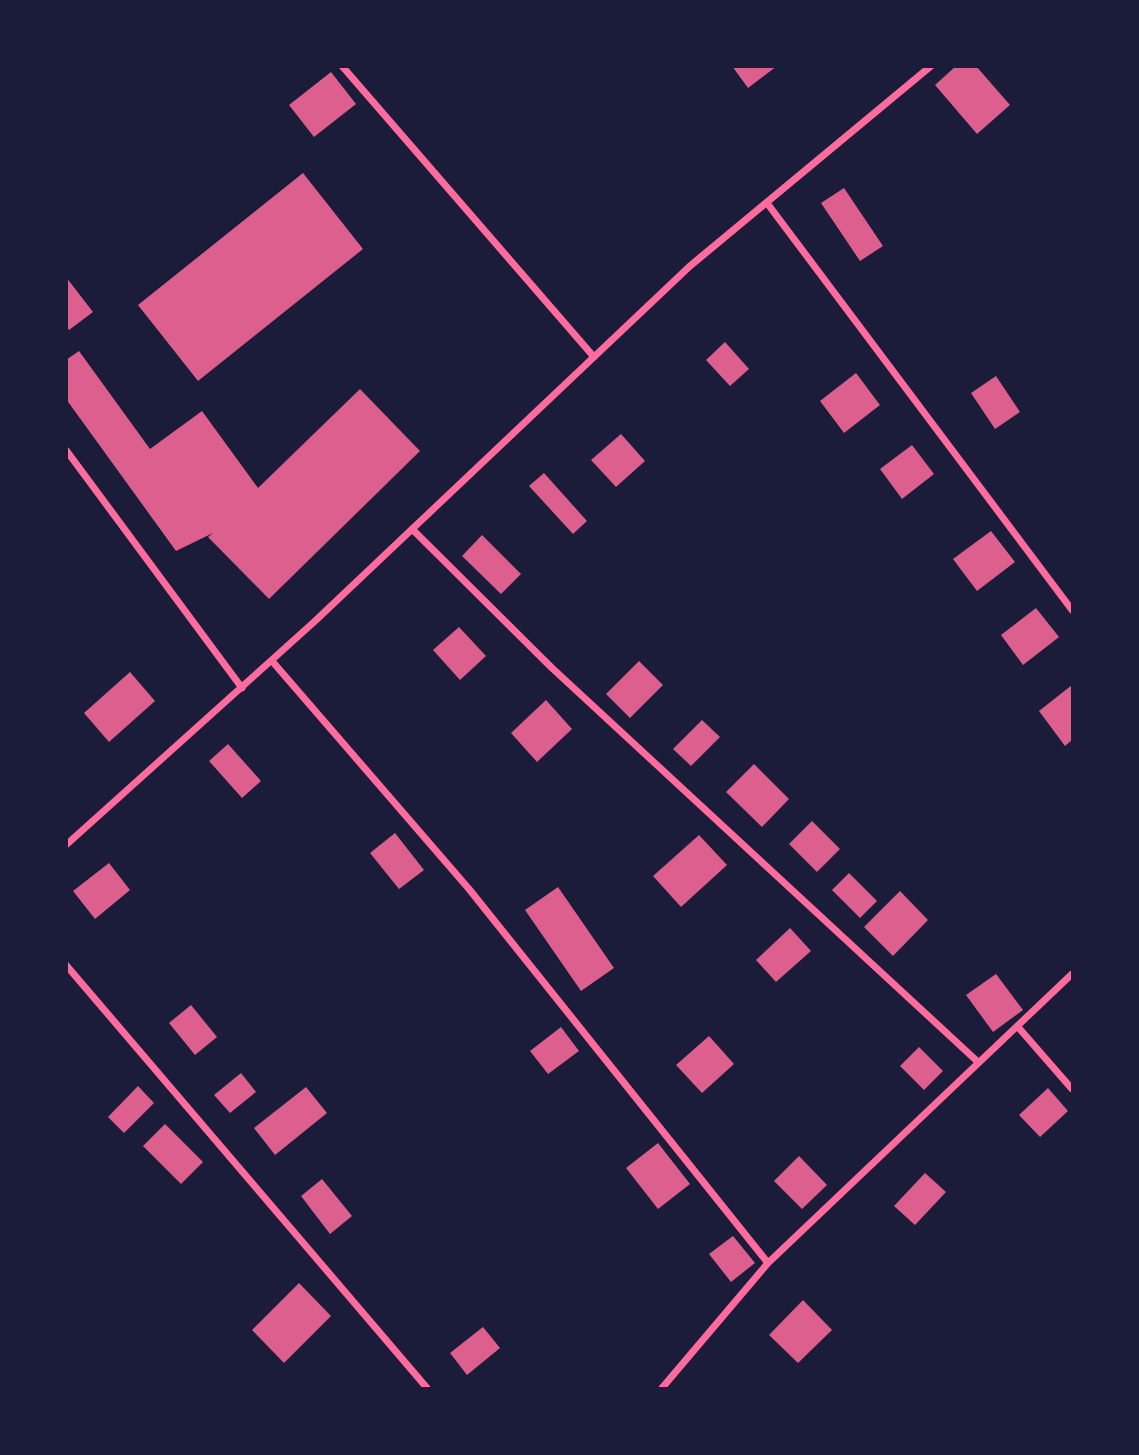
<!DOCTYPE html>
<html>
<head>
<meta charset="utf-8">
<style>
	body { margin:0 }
	#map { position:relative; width:1139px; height:1455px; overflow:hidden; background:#1b1b3a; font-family:Manrope,sans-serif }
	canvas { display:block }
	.frame { position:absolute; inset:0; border:68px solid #1b1b3a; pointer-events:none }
</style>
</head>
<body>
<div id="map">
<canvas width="1139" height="1455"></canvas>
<div class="frame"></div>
</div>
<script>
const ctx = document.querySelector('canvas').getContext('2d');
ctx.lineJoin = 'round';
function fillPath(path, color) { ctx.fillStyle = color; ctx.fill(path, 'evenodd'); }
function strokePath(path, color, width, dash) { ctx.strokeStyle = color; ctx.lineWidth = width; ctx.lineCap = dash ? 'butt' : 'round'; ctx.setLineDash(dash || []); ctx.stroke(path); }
const building = new Path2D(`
	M732,66H777L748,88Z
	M956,66H976L1010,105L977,134L935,85Z
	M331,72L356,104L314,137L289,105Z
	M303,173L363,249L198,381L138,305Z
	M844,188L883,246L860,261L821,203Z
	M66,277L93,312L69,330L66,326Z
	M725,342L749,369L730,386L706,360Z
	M79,351L150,449L202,411L258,488L360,389L420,451L269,599L208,537L213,533L176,551L66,399V360Z
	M856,373L880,405L844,433L820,401Z
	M996,376L1020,412L995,429L971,393Z
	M621,434L645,461L616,487L591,460Z
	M912,445L934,474L902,499L880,469Z
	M544,473L587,521L573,534L529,486Z
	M991,531L1015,562L977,591L953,559Z
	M482,535L521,574L501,594L462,556Z
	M1036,608L1059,637L1023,665L1001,635Z
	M459,627L486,656L460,680L433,650Z
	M639,661L663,685L630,718L606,694Z
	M130,672L155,701L109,742L84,713Z
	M1072,685V740L1065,746L1039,711Z
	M546,700L572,729L537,762L511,733Z
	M702,720L720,737L691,766L673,749Z
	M228,744L261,781L242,798L209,761Z
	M754,764L789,799L762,827L726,792Z
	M812,821L840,849L817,872L789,844Z
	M395,833L424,870L399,889L370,853Z
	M699,835L727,865L681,907L653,876Z
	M109,863L130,890L95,919L73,891Z
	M849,873L877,901L860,918L832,890Z
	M558,887L614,968L581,991L525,910Z
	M900,891L928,920L893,956L864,927Z
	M790,928L811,951L776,982L756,960Z
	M996,974L1023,1010L993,1032L966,995Z
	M191,1005L217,1037L195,1055L169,1023Z
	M561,1027L579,1051L548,1074L530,1051Z
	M709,1036L734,1064L702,1093L676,1065Z
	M919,1047L943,1071L924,1090L900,1066Z
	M241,1073L256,1092L230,1113L214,1095Z
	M138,1086L154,1103L124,1133L108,1117Z
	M306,1087L327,1113L275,1155L254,1128Z
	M1048,1088L1068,1111L1040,1137L1019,1115Z
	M165,1124L203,1162L181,1184L143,1146Z
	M658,1143L690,1184L658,1209L626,1168Z
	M799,1156L827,1185L802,1209L774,1181Z
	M925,1173L946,1192L915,1225L894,1206Z
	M322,1179L352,1216L330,1234L301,1196Z
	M733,1236L755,1263L731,1282L709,1254Z
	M299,1283L331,1316L284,1363L252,1330Z
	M803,1300L832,1330L798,1363L769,1335Z
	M483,1327L500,1348L467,1375L450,1353Z`);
const minor = new Path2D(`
	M342,66L594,357
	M767,203L1072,610
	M66,450L242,688
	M412,529L552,668L978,1062
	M272,661L469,889L768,1263
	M66,845L314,622L690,266L931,66
	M66,965L427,1388
	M1018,1027L1072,1089
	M662,1388L768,1263L1072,974`);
fillPath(building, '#dd5f8e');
strokePath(minor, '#ff6b9d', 7);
</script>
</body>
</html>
